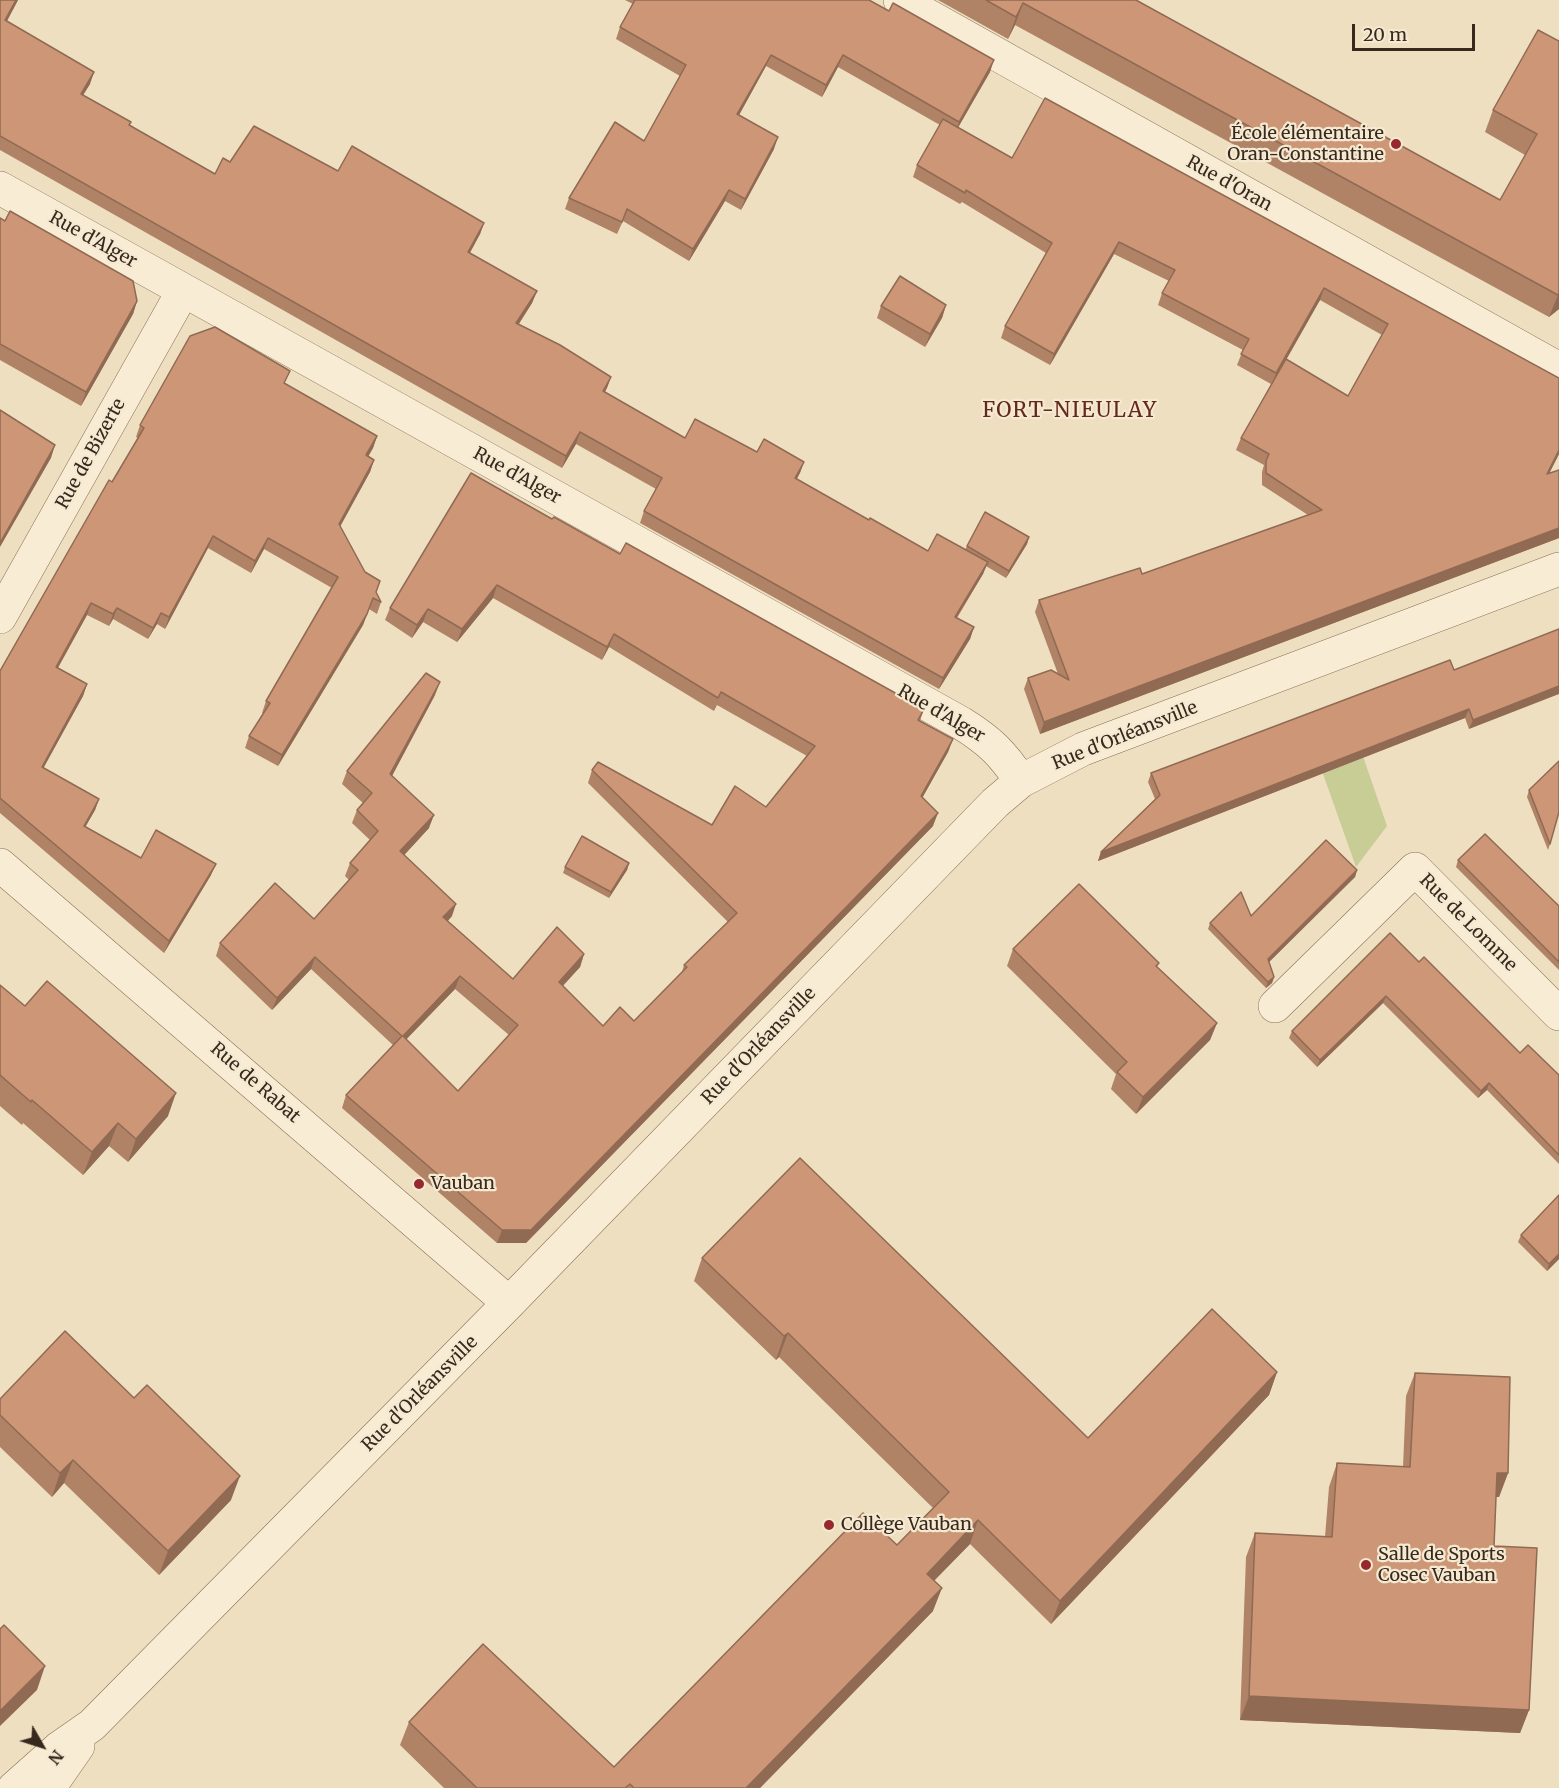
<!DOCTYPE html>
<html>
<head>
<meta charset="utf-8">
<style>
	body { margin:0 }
	#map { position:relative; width:1559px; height:1788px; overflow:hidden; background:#eedfc1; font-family:Merriweather,serif }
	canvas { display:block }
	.north { position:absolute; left:12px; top:1716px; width:60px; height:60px; -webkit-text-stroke:4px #f5e9d1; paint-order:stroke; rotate:129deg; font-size:16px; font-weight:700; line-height:24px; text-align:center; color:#37291d }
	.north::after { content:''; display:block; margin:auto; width:21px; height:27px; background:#37291d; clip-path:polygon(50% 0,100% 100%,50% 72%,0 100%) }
	.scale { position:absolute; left:1352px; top:24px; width:123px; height:27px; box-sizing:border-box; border:3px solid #37291d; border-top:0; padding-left:8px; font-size:18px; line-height:21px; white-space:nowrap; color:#37291d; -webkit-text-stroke:4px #f5e9d1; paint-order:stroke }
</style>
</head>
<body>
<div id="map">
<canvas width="1559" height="1788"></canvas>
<div class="north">N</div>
<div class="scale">20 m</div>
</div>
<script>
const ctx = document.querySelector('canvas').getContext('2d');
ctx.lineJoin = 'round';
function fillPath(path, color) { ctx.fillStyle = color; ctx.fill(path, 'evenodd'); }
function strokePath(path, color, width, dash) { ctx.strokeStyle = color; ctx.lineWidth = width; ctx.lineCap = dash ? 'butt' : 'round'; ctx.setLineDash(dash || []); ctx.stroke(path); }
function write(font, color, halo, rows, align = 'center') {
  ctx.font = font + ' Merriweather,serif'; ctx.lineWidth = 4.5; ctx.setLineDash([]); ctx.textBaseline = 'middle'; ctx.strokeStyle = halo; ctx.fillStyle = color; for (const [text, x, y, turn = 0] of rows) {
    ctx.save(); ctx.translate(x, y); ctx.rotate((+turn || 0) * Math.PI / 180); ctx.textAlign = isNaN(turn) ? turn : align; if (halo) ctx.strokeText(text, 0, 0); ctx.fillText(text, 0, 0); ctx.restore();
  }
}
const green = new Path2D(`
	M1346,707L1387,826L1356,867L1305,723Z`);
const street = new Path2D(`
	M900,0L1559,369
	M0,188L961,723C990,741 1002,753 1021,781
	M0,617L183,291
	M0,865L509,1303
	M1275,1006L1415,869L1559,1014
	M14,1788L59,1748L92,1725L509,1303L995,803L1021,781L1083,749L1559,569
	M49,1788L78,1746`);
const wall = new Path2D(`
	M0,0H18L7,21L90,84L83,95L130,125L215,174L230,162L338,171L484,223L480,234L470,253L537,291L532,303L519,324L611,377L605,392L685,438L804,462L797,479L869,520L928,551L965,550L967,546L1029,537L1027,544L1006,578L986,566L983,574L957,618L974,627L970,639L939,689L640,523L644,511L656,489L576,444L562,468L0,150Z
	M625,0H869L990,72L958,127L1012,158L1559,378V454L1549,473L1559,470V538L1040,734L1024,689L1028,678L1058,674L1035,612L1039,600L1142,574L1308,515L1262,485V472L1264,465L1236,450L1241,438L1271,384L1237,365L1243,350L1158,305L1162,293L1169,281L1114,254L1050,365L1001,338L1005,326L1046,253L962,202L960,204L913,177L917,165L940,125L838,67L822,97L766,66L739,115L774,149L741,210L725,201L689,261L623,221L617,234L565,209L569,198L644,141L680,76L616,39L620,27L633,4ZM1320,300L1382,335L1348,396L1286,359Z
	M938,0H1136L1500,200L1525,155L1485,132L1493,110L1538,30L1559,309L1549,317L1015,25L1008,39Z
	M0,218L137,301L133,314L81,406L0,360Z
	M946,305L942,318L925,347L877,318L881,306Z
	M285,384L377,436L373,448L368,457L374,460L370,472L340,526L381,602L377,614L369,609L363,625L278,766L245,748L249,736L264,713H262L266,701L332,588L264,549L251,573L208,548L165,629L157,624L148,639L113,619L109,626L87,615L58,668L87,684L83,696L43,768L99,799L95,810L85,827L141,858L211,875L164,953L0,813V671L138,438L136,437L140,425Z
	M552,519L924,709L920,721L953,739L948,752L922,798L933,826L526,1243H497L342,1108L346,1095L393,1045L311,969L272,1010L216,956L220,943L314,919L349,880L345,876L350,863L370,840L352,823L357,810L363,803L342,784L347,771L435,695L392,776L429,828L404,855L452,916L448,921L513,979L584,954L580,967L563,986L603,1026L634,1021L682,972L684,965L728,922L588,783L592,770L712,825L766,807L807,756L717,705L714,711L609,647L602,660L493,598L457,642L423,622L412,638L385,620L390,608ZM455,989L509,1035L458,1091L406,1039Z
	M1559,629L1469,729L1465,718L1098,861L1101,852L1155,799L1148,782L1151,773L1454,670Z
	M1529,790L1550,844L1548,850L1527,797Z
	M1458,860L1559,906V970L1456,867Z
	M629,863L627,870L609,898L563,873L565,867Z
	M1357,870L1355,877L1269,962L1274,977L1272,983L1266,988L1208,929L1210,923L1251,916Z
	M1013,949L1159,963L1157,967L1217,1023L1210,1040L1136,1114L1111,1089L1116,1074L1007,966Z
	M1419,962L1520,1053L1559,1075V1164L1487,1090L1478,1098L1383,1003L1317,1067L1289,1038L1292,1031Z
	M0,985L25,1006L168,1116L128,1162L109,1146L83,1175L23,1123L22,1125L0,1106Z
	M1521,1235L1559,1259L1547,1271L1518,1242Z
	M702,1258L1088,1438L1277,1372L1269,1395L1051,1624L970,1544L934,1581L933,1611L760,1788H444L400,1745L409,1722L614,1767L897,1545L933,1508L779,1357L776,1360L694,1281Z
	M1415,1373L1508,1473L1499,1497H1496L1494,1546L1529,1710L1520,1733L1240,1720L1246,1557L1255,1533L1325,1537L1329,1487L1337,1463L1403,1467L1406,1396Z
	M0,1399L231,1500L159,1575L64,1483L52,1497L0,1447Z`);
const shadedWall = new Path2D(`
	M16,0H18L1,32L5,20Z
	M1023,3L1015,25L1008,39L1016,17Z
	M771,55L766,66L733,126L737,114Z
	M843,55L838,67L822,97L826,85Z
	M994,60L990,72L955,133L959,122Z
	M94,72L90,84L77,105L81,94Z
	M778,137L774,149L741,210L745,199Z
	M729,190L725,201L689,261L693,249Z
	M484,223L480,234L464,263L468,252Z
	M1119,242L1114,254L1050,365L1054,354Z
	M1324,288L1320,300L1272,385L1276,373Z
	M537,291L532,303L512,334L516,323Z
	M1559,294V309L1549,317L1558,295Z
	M137,301L133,314L81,406L86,392Z
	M946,305L942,318L925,347L930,334Z
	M611,377L607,388L599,402L603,391Z
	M580,432L576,444L562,468L566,456Z
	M377,436L373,448L362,467L366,455Z
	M55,445L51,458L0,547V543Z
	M1559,450V454L1543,486L1547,474Z
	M374,460L370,472L335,536L339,524Z
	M804,462L800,473L791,489L795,478Z
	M1559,528V538L1040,734L1044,722Z
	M213,536L208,548L165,629L169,617Z
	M1029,537L1027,544L1006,578L1009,571Z
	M268,538L264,549L251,573L255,561Z
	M988,562L983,574L950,628L955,617Z
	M497,585L493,598L457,642L462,629Z
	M373,598L363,625L278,766L282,755Z
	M91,603L87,615L52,678L56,667Z
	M117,608L113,619L109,626L113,614Z
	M428,609L423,622L412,638L417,625Z
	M161,613L157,624L148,639L153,628Z
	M974,627L970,639L939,689L943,678Z
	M614,634L609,647L602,660L607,647Z
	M440,682L435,695L386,787L390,774Z
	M87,684L83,696L38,778L42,767Z
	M1559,686V694L1469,729L1473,720Z
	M1469,709L1465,718L1098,861L1101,852Z
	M953,739L948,752L916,809L921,796Z
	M99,799L95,810L79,838L84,826Z
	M938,813L933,826L526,1243H497L502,1230Z
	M434,815L429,828L396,864L400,851Z
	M629,863L627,870L609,898L611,892Z
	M216,864L211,875L164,953L169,941Z
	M1357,870L1355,877L1266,965L1268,959Z
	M456,904L452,916L439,930L443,917Z
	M584,954L580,967L554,995L559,982Z
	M315,957L311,969L272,1010L277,998Z
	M460,976L455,989L398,1048L403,1036Z
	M1274,977L1272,983L1266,988L1268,982Z
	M1386,996L1383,1003L1317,1067L1320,1060Z
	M1217,1023L1210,1040L1136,1114L1143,1097Z
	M1489,1083L1487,1090L1478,1098L1481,1091Z
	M176,1093L168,1116L128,1162L136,1139Z
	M118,1123L109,1146L83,1175L92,1152Z
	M1559,1254V1259L1547,1271L1549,1264Z
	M788,1333L779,1357L776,1360L784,1336Z
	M1277,1372L1269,1395L1051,1624L1060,1601Z
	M73,1460L64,1483L52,1497L60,1473Z
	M1497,1473H1508L1499,1497H1488Z
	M240,1476L231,1500L159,1575L168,1551Z
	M978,1520L970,1544L918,1597L927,1574Z
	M942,1588L933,1611L760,1788H746Z
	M45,1666L37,1690L0,1726V1711Z
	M1249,1696L1529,1710L1520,1733L1240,1720Z`);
const building = new Path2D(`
	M0,0H16L5,20L94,72L81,94L131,122L129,125L215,174L223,158L230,162L254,126L338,171L352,146L484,223L468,252L537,291L516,323L560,345L611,377L603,391L685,438L695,419L757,452L764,439L804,462L795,478L869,520L870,518L928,551L937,534L988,562L955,617L974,627L943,678L644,511L662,478L580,432L566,456L0,136Z
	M635,0H869L889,11L893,3L994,60L959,122L843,55L826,85L771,55L737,114L778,137L745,199L729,190L693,249L627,209L622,222L569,198L615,122L644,141L686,65L620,27Z
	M986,0H1136L1500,200L1537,134L1493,110L1538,30L1559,41V294L1558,295L1023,3L1016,17Z
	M1045,98L1559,378V450L1547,474L1559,470V528L1044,722L1028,678L1051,670L1069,680L1039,600L1140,568L1142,574L1322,510L1266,473V461L1269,454L1241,438L1286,359L1348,396L1388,324L1324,288L1276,373L1241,354L1249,339L1162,293L1175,270L1119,242L1054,354L1005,326L1052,243L966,190L965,193L917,165L943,119L1012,158Z
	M10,211L133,281L137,301L86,392L0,344V218L5,221Z
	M900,276L946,305L930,334L881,306Z
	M215,327L290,371L284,383L377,436L366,455L374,460L339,524L365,572L380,581L376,592L381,602L373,598L367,614L282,755L249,736L270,703L266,701L338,577L268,538L255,561L213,536L169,617L161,613L153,628L117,608L113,614L91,603L56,667L87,684L42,767L99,799L84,826L141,858L156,830L216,864L169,941L0,798V671L109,480L112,482L144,428L140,425L190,336Z
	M0,410L55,445L0,543Z
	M471,473L552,519L554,517L620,554L626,543L924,709L918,720L953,739L921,796L938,813L531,1230H502L346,1095L402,1036L315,957L277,998L220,943L275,883L314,919L358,870L350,863L378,831L357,810L372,793L347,771L426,673L440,682L390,774L434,815L400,851L456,904L443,917L513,979L557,927L584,954L559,982L603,1026L620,1007L634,1021L687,967L684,965L737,913L592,770L598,762L712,825L735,786L766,807L815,746L721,692L718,698L614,634L607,647L497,585L462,629L428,609L417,625L390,608ZM460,976L518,1025L458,1091L403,1036Z
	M985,512L1029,537L1009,571L967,546Z
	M1559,629V686L1473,720L1469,709L1101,852L1160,795L1151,773L1450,660L1454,670Z
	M1559,761V812L1550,844L1529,790Z
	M1485,834L1559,906V962L1458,860Z
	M582,836L629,863L611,892L565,867Z
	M1326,840L1357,870L1268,959L1274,977L1268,982L1210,923L1241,892L1251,916Z
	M1079,884L1159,963L1156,966L1217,1023L1143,1097L1117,1072L1127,1062L1013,949Z
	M1390,933L1419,962L1424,957L1520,1053L1528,1045L1559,1075V1155L1489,1083L1481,1091L1386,996L1320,1060L1292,1031Z
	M47,981L176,1093L136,1139L118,1123L92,1152L32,1100L31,1102L0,1075V985L25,1006Z
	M800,1158L1088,1438L1212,1309L1277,1372L1060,1601L978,1520L927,1574L942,1588L746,1788H634L630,1784L625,1788H477L409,1722L483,1644L614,1767L863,1513L897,1545L949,1492L788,1333L784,1336L702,1258Z
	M1559,1195V1254L1549,1264L1521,1235Z
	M65,1331L134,1398L147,1385L240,1476L168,1551L73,1460L60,1473L0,1415V1399Z
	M1415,1373L1510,1377L1508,1473H1497L1494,1546L1537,1548L1529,1710L1249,1696L1255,1533L1332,1537L1337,1463L1410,1467Z
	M4,1625L45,1666L0,1711V1629Z`);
const markers = [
	[1396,144,6,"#97282e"],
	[419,1184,6,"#97282e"],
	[829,1525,6,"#97282e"],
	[1366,1565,6,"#97282e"]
];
const poiNames = [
	["École élémentaire",1384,134,"right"],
	["Oran-Constantine",1384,155,"right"],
	["Vauban",431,1184],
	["Collège Vauban",841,1525],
	["Salle de Sports",1378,1555],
	["Cosec Vauban",1378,1576]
];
const streetNames = [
	["Rue d'Oran",1229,184,29],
	["Rue d'Alger",93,240,29],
	["Rue de Bizerte",91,454,-61],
	["Rue d'Alger",517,476,29],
	["Rue d'Alger",941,714,30],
	["Rue d'Orléansville",1125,736,-22],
	["Rue de Lomme",1468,923,45],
	["Rue d'Orléansville",759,1046,-46],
	["Rue de Rabat",255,1083,41],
	["Rue d'Orléansville",420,1394,-45]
];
const quarterNames = [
	["FORT-NIEULAY",1070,411]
];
fillPath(green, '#c8cc95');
strokePath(street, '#887059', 34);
strokePath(street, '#f9ecd4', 33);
fillPath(wall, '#b08266');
fillPath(shadedWall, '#906a53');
fillPath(building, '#cd9777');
strokePath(building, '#906a53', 1.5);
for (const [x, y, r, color] of markers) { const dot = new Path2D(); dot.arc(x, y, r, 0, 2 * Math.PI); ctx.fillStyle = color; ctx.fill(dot); strokePath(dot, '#f5e9d1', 2); }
write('18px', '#37291d', '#f5e9d1', poiNames, 'left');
write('18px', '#37291d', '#f5e9d1', streetNames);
ctx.letterSpacing = '1.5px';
write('21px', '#64281c', '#f5e9d1', quarterNames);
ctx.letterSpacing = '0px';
</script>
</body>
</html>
